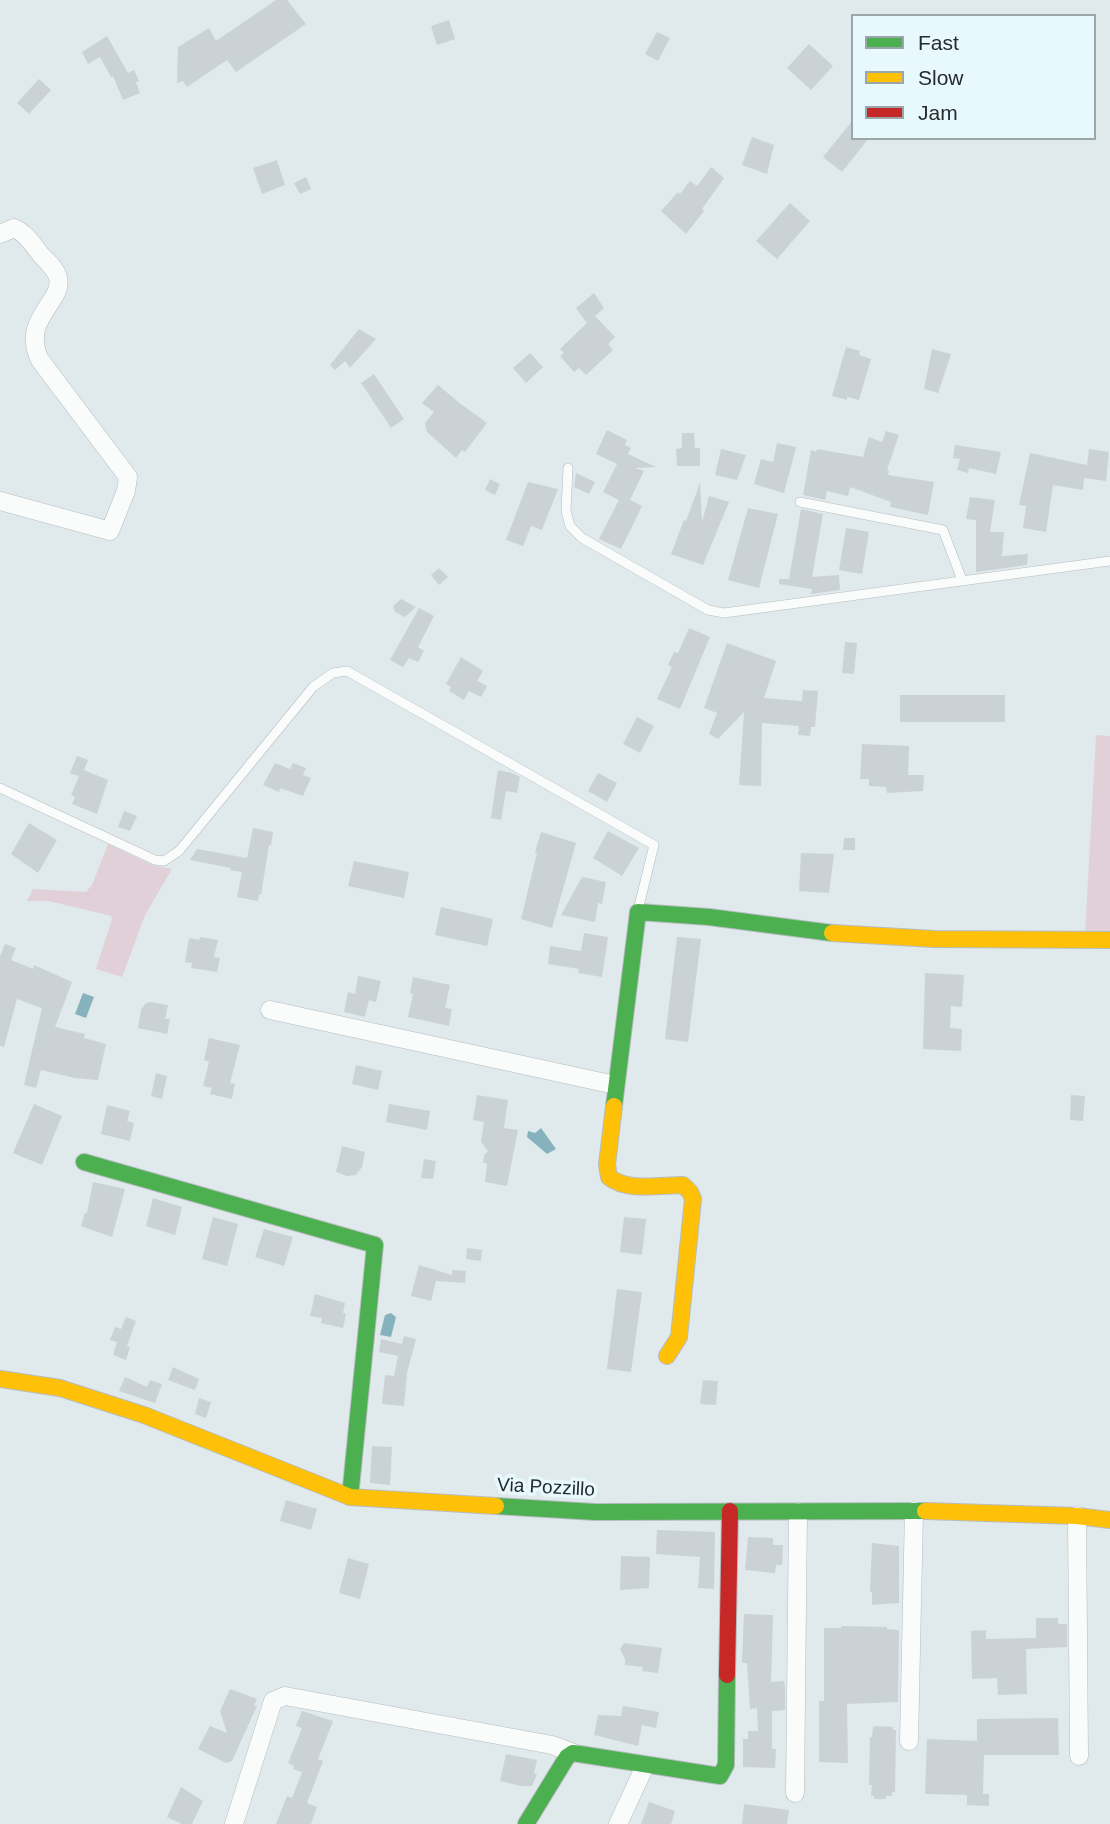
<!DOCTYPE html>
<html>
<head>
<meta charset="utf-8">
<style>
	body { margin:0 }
	#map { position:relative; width:1110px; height:1824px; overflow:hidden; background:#e0e9ec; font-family:Helvetica,sans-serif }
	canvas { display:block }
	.legend { position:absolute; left:851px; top:14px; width:245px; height:126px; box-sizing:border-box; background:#e8f9fe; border:2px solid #9aa7aa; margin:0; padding:9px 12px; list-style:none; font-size:21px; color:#252b2d }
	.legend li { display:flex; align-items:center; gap:14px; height:35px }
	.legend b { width:35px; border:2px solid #9aa7aa }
</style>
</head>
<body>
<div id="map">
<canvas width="1110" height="1824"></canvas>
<ul class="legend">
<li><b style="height:9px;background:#4caf50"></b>Fast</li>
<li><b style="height:9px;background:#ffc107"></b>Slow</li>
<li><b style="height:9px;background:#c62828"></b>Jam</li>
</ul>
</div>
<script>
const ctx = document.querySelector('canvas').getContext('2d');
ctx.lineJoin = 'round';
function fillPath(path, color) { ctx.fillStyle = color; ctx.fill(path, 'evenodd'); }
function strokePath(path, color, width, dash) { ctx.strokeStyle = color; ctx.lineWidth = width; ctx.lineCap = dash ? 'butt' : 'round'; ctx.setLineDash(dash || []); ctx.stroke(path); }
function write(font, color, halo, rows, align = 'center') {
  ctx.font = font + ' Helvetica,sans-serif'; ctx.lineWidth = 7; ctx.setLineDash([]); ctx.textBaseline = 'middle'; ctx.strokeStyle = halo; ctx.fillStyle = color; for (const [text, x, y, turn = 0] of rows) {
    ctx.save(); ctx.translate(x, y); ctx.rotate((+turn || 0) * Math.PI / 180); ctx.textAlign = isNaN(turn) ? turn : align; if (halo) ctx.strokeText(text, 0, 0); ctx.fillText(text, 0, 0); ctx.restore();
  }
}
const green = new Path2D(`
	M1096,735L1110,736V934L1085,935Z
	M108,844L152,865L172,869L145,915L122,977L96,969L112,919L111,916L49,901H27L33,889L86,892L92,885Z`);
const water = new Path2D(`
	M83,993L94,997L86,1018L75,1014Z
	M541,1128L556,1149L547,1154L527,1137L528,1131L535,1133Z
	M391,1313L396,1317L391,1337L380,1335L385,1315Z`);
const building = new Path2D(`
	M276,0H287L306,24L236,72L227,60L187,87L183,81L177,83L178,47L209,28L216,41Z
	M449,20L455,39L437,45L431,26Z
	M657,32L670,38L658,61L645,54Z
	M107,36L128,73L134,70L139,81L136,82L140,93L123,100L113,76L111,77L100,57L88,64L82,52Z
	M809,44L833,66L811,90L787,68Z
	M39,79L51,90L29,114L17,103Z
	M853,120V138H869L842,172L823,157Z
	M752,137L774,145L767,174L742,165Z
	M277,160L285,185L262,194L253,168Z
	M711,167L724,178L702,209L704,211L686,234L661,211L678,192L680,194L690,181L697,186Z
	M306,177L311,189L300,194L294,183Z
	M790,203L810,221L777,259L756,241Z
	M594,293L604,308L595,316L615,337L608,344L613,350L586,375L579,368L574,372L560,356L564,353L560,349L587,323L576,308Z
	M359,329L376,339L350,368L345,361L335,370L330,365Z
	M846,347L860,351L859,355L871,359L859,400L847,397V400L832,396Z
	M932,349L951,354L938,393L924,389Z
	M530,353L543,367L526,383L513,368Z
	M374,374L404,419L391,428L361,383Z
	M438,385L462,405L487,423L465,452L462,450L456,458L427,432L425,423L434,412L422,403Z
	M607,430L627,440L625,445L631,448L628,454L656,467L635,468L644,471L630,500L642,506L621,549L599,539L619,500L603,492L617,464L596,454Z
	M886,431L899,435L887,470L889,471L888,475L934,482L928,515L890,507L891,502L850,487L848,496L827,491L825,500L803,495L811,450L816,452L817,449L863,457L869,437L882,442Z
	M682,433H694L695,448H700V466H677L676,449L682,448Z
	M777,443L796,447L784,493L754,484L761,459L773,462Z
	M955,445L1001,452L996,474L969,468L968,473L957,470L960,459L953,458Z
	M721,449L746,455L737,480L715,475Z
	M1089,449L1109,452L1106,481L1084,478L1083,490L1053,485L1046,532L1023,528L1026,506L1019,505L1030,453L1087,465Z
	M576,473L595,482L589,494L574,487Z
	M490,479L500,484L495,495L485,490Z
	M528,482L558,489L542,530L531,526L523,546L506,540Z
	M700,483L702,522L709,496L729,502L703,565L671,554L684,520L686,521Z
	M970,497L995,500L990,532H1004L1002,556L1028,554L1027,565L976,572V520L966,519Z
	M748,508L778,514L759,588L728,580Z
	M801,509L823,514L812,577L839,575L840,590L811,594L812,589L779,584V579H789Z
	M846,528L869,532L862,574L839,570Z
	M439,568L448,577L439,585L431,575Z
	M401,599L416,607L405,617L395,612L393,606Z
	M419,608L434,616L418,647L424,651L418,662L409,658L403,667L390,660Z
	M689,628L710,637L680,709L657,699L672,667L668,665L674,652L678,653Z
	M845,642L857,643L854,674L842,673Z
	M727,643L776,661L764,698L802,701L803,690L818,691L815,727H811L810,736L798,735L799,726L762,723L761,786L739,785L744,712L718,739L709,734L717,713L704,708Z
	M461,657L483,671L477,681L487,686L481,697L469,691L464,700L449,691L451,687L446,684Z
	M900,695H1005V722H900Z
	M637,717L654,726L640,753L623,744Z
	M862,744L909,746L908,775H924L923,791L887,793L886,787L869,786V779H860Z
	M77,756L88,760L84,770L108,780L97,814L72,804L75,797L71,795L79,776L70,773Z
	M275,763L290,769L293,763L306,768L303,775L311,778L303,796L280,788L279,792L263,785Z
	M498,770L512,773L520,777L517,793L506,791L501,820L491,818Z
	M598,773L617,783L607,802L588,791Z
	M124,811L137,816L130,831L118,827Z
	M29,823L57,840L38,873L11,854Z
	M253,828L273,832L271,845H269L261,895L259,894L258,901L237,897L242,872L230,870L231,868L190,860L197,849L247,858Z
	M608,831L639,848L622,876L593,858Z
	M541,832L576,843L552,928L521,919L537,853L535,852Z
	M844,838H855V850H843Z
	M801,853L834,854L829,893L799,891Z
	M354,861L409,872L404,898L348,886Z
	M582,877L606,882L602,904L598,903L595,922L561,915Z
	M441,907L493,919L487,946L435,935Z
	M584,933L608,937L602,977L578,973L579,969L548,964L550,946L581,951Z
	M200,937L218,940L214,957L220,958L217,972L191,968L192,963L185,962L189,938L199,940Z
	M677,937L701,939L688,1042L665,1039Z
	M5,944L16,948L11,960L33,969L34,965L72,982L55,1027L85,1034L84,1038L106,1044L98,1080L75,1078L41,1070L36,1088L24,1085L42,1008L17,999L4,1047L0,1046V956Z
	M925,973L964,975L962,1007L951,1006L950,1028L962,1029L961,1051L923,1049Z
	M358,976L381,981L376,1002L369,1000L365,1017L344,1012L348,992L355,994Z
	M413,977L450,985L445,1008L452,1009L449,1026L408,1017L413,994L410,993Z
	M150,1002L168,1005L165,1019H170L167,1034L138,1028L141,1010L146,1003Z
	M209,1038L240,1045L230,1083L235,1084L232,1099L210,1094L212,1088L203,1086L209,1062L204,1060Z
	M356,1065L382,1071L378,1090L352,1084Z
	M156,1073L167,1076L162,1099L151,1096Z
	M477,1095L508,1100L504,1128L518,1130L507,1186L485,1182L487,1163H483L484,1155L488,1151L481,1142L484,1122L473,1120Z
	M1071,1095L1085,1096L1083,1121L1070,1120Z
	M34,1104L62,1116L42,1165L13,1153Z
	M389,1104L430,1111L427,1130L386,1122Z
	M107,1105L130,1111L127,1121L134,1123L130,1141L101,1134Z
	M342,1146L365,1152L362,1167L356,1175L347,1176L336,1172Z
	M424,1159L436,1161L433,1179L421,1178Z
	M93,1182L125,1189L112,1237L81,1226L85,1213H87Z
	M153,1198L182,1207L175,1235L146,1226Z
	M213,1217L238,1224L227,1266L202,1259Z
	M624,1217L646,1219L642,1255L620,1252Z
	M264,1229L293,1237L284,1266L255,1257Z
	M467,1248L482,1250L481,1261L466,1259Z
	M419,1265L452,1275V1270L466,1271L465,1283L436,1281L431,1301L411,1296Z
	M617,1289L642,1292L631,1372L607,1369Z
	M315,1294L345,1303L343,1313L346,1314L343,1328L321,1323L322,1318L310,1316Z
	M126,1317L136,1321L127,1346L130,1347L126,1360L113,1355L117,1342L110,1340L115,1327L121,1329Z
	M404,1336L416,1339L407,1373L404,1406L382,1404L385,1375L394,1376L398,1356L379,1352L381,1339L402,1344Z
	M173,1367L199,1379L195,1390L168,1380Z
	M125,1377L147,1387L150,1380L162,1384L155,1403L119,1391Z
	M703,1380L718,1381L716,1405L700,1404Z
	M199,1398L211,1402L206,1418L195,1414Z
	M372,1446L392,1447L390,1485L370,1483Z
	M286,1500L317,1509L311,1530L280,1521Z
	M657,1530L715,1532L714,1589L698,1588L700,1557L656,1554Z
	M748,1537L773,1538V1545H783L782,1565H776L775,1573L745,1570Z
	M872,1543L899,1546V1603L872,1605V1592H870Z
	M621,1556L650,1557L649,1588L620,1590Z
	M348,1558L369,1564L360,1599L339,1593Z
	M744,1614L773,1615L771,1682L784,1681L785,1687V1710L772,1711V1749H776L775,1768L743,1767V1739H748V1731H758L757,1708L750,1709L747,1663H742Z
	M1036,1618H1058V1624H1067V1647L1026,1649L1027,1694L998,1695L997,1678L972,1679L971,1631L986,1630V1639L1036,1638Z
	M841,1626L887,1627V1629L899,1630L898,1702L847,1704L848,1763L819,1762V1701H824V1628H841Z
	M624,1643L662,1648L658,1673L642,1671L643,1667L625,1665V1659L620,1649Z
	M230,1689L257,1699L254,1705L257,1706L232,1761L226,1763L198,1749L210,1726L227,1733L220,1711Z
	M623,1706L659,1712L656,1728L642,1725L638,1746L594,1735L598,1715L621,1716Z
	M302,1711L333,1721L318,1759L323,1761L307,1803L317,1807L311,1824H276L287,1796L292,1798L302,1772L293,1769L294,1766L288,1763L302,1728L296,1726Z
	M1058,1718L1059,1755H984L983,1794H989V1806L967,1805V1795L925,1794L927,1739L977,1741V1719Z
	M876,1726L893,1727V1730H896L895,1792H892V1796H886V1799H874V1796H871L872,1785H869L870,1737H872L873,1727Z
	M506,1754L537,1760L534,1774H537L532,1786H521L500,1781Z
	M181,1787L203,1801L192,1824H182L167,1817Z
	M649,1802L675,1811L671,1824H641Z
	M744,1804L789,1810L787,1824H742Z`);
const lane = new Path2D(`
	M568,468L566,511L570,526L582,538L708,610L724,613L1110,561
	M800,502L943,530L962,580
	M0,788L155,860L164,861L179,851L313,687L333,673L347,671L654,845L638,910`);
const street = new Path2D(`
	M0,234L14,228C26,233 33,245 41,255C47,261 56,269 58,278C64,302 20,319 40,360L128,477L126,491L110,531L0,501
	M270,1010L615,1085
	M1077,1516L1079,1756
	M909,1741L914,1511
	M795,1793L798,1512
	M234,1824L273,1701L285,1696L552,1745L573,1753
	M618,1824L645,1766`);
const fast = new Path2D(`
	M614,1106L638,912L709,917L832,933
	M84,1162L375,1245L350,1497
	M496,1506L595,1512L925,1511
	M526,1824L567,1757L573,1753L720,1776L726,1765L727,1675`);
const slow = new Path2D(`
	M832,933L934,939L1110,940
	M614,1106L607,1165L609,1177C627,1192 661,1185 683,1185L690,1192L693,1199L679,1337L667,1356
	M0,1379L60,1388L144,1415L350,1497L496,1506
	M925,1511L1077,1516L1110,1520`);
const jam = new Path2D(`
	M727,1675L730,1511`);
const streetNames = [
	["Via Pozzillo",546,1488,3]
];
fillPath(green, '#e2d0d8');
fillPath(water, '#86b2be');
fillPath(building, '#cbd2d5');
strokePath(lane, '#b6bcbf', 10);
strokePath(street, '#b6bcbf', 19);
strokePath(fast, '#b6bcbf', 18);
strokePath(slow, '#b6bcbf', 18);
strokePath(jam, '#b6bcbf', 18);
strokePath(lane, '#fafcfc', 9);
strokePath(street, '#fafcfc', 18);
strokePath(fast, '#4caf50', 16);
strokePath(slow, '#ffc107', 16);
strokePath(jam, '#c62828', 16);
write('19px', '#252b2d', '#e8f9fe', streetNames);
</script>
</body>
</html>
